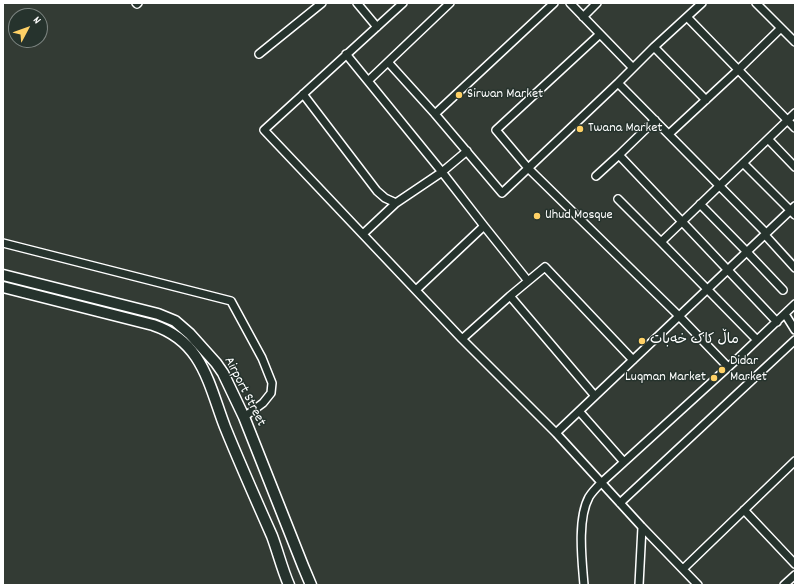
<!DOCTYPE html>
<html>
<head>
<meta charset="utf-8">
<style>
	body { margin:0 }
	#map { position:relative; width:798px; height:588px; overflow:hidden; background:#333b34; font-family:Dekko,sans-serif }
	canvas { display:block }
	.frame { position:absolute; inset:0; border:4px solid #fff; pointer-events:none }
	.north { position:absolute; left:8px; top:8px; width:40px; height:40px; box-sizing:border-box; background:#26332d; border:1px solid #7d8581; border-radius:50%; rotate:49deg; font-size:11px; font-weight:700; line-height:16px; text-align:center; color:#fff }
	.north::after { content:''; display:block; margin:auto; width:14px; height:18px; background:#ffd166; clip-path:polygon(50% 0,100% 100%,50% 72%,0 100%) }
</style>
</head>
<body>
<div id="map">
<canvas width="798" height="588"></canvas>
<div class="frame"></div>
<div class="north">N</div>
</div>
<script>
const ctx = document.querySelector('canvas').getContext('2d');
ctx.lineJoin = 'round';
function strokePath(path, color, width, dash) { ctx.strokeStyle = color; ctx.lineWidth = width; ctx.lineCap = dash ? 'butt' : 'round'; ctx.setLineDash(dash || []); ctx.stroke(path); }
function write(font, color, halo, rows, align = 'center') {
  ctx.font = font + ' Dekko,"Playpen Sans Arabic",sans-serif'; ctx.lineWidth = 3; ctx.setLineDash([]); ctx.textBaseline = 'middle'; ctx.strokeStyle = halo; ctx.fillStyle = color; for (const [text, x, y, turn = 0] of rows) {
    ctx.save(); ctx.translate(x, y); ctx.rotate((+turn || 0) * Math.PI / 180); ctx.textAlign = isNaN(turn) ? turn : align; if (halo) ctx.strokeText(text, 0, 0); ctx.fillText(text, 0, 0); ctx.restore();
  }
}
const minor = new Path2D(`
	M136,3L137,4L138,3
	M357,3L377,27
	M403,3L264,130L462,339L556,433L642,527L698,585
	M570,3L633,68
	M756,3L795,42
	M583,17L597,3
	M687,17L795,128
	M600,34L496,130L528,168L679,316L728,367
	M654,47L706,100
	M259,54L322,3
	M346,54L442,172L484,226L528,281
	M388,62L435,114L502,193L618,83L654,47L702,3
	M368,81L450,3
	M618,83L766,233
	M303,94L377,191L385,198L396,203L442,172L467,151
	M435,114L554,3
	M655,120L619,155L777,322
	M669,134L738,70L781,28
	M768,139L795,167
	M743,163L795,215
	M596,176L619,155
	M618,199L661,242L757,340
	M700,204L747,252L783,290
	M363,234L396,203
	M765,235L795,268
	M661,242L795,113
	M3,243L231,301L262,358L272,383L271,393L263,403L244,417
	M416,290L484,226
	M510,296L595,396
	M785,314L795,330
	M462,339L510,296L545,267L633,360
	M579,411L624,462
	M556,433L795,206
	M620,503L795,340
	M744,510L795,564
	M683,569L795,461
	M584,585C582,560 577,519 589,497C592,492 597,487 601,483L735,361L795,304
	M639,585L642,527
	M784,585L795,575`);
const secondary = new Path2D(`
	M3,275L158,314L175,321L190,334L216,363L223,373L244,417L303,566L311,585
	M3,287L153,325C171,331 186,342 196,357C210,378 216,404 225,427C240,464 256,500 272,536C278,552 282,569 289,585`);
const markers = [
	[459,95,4,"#ffd166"],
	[580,129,4,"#ffd166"],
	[537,216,4,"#ffd166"],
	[642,341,4,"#ffd166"],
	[722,370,4,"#ffd166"],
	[714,378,4,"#ffd166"]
];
const poiNames = [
	["Sirwan Market",467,95],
	["Twana Market",588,129],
	["Uhud Mosque",545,216],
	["ماڵ کاک خەبات",650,341],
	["Didar",730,362],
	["Market",730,378],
	["Luqman Market",706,378,"right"]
];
const streetNames = [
	["Airport Street",244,392,63]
];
strokePath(minor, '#fff', 10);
strokePath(secondary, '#fff', 13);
strokePath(minor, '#26332d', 7);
strokePath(secondary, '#26332d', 10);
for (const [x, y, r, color] of markers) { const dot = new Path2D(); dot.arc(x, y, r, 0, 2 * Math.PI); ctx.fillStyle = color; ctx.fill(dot); strokePath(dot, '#26332d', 1.5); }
write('14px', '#fff', '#26332d', poiNames, 'left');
write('14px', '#fff', '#26332d', streetNames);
</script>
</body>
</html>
